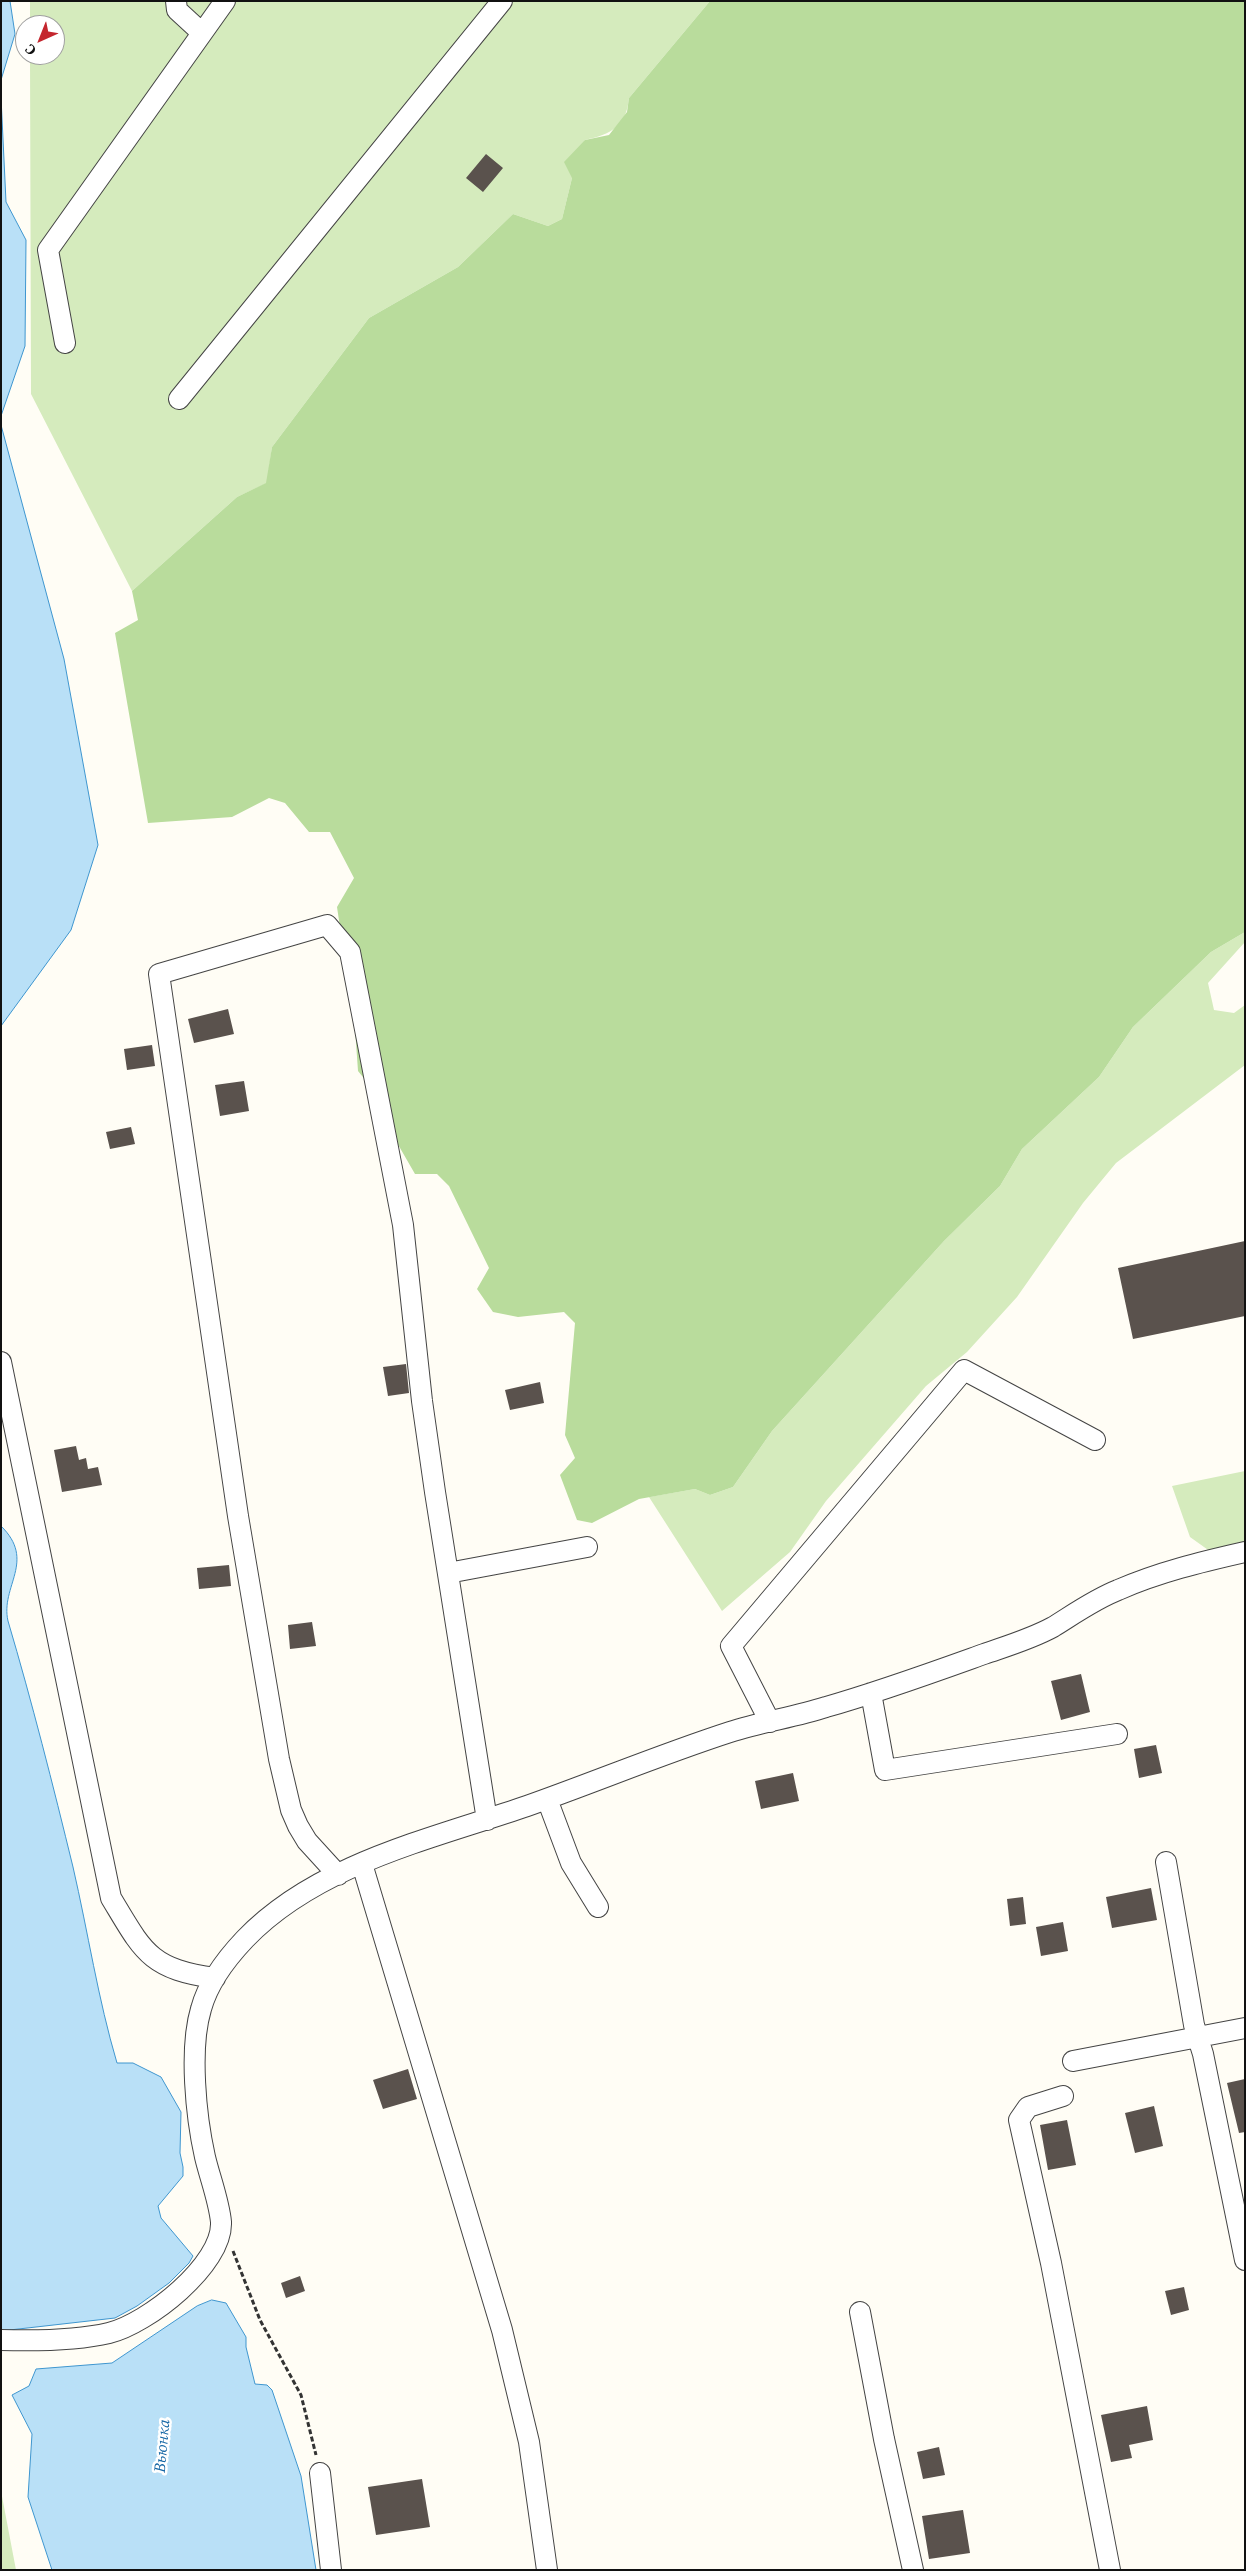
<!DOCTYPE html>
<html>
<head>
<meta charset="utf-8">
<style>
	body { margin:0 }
	#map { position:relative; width:1246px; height:2571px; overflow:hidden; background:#fffdf5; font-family:"Source Serif 4",serif }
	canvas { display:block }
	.frame { position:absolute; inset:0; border:2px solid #111; pointer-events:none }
	.north { position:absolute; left:15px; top:15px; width:50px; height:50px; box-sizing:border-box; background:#fff; border:1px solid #a0a0a0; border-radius:50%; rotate:224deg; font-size:14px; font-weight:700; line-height:20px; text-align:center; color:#111 }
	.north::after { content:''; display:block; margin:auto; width:18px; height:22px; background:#c4262e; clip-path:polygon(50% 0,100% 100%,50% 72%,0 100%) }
</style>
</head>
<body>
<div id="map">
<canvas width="1246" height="2571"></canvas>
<div class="frame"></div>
<div class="north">С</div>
</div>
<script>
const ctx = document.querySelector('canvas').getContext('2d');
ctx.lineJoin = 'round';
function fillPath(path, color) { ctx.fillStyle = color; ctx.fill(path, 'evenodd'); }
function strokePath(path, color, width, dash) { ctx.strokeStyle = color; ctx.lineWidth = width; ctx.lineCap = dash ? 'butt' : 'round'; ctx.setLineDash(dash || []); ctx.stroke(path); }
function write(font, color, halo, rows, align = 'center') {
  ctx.font = font + ' "Source Serif 4",serif'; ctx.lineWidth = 5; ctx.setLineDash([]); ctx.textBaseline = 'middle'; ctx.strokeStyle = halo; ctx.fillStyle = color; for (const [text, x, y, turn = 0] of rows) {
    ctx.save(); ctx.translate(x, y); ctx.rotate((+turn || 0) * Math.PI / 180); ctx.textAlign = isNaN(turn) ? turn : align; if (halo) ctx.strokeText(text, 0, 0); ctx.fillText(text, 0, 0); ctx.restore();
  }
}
const green = new Path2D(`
	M30,1H710L629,98C626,127 611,134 585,140L572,178L562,219L548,226L513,214L458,267L369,318L272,447L267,483L237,497L132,591L31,394L30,55H55V25H30Z
	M1245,932V942L1208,983L1214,1010L1234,1013L1245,1005V1065L1116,1163L1083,1203L1017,1297L967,1352L926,1386L826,1501L790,1552L722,1611L649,1497L695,1489L710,1495L733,1487L772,1431L944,1241L1000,1186L1022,1149L1099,1077L1133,1027L1211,952Z
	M1245,1471V1544L1211,1552L1190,1537L1172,1486Z
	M1,2491L16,2570H1Z`);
const forest = new Path2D(`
	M710,1H1245V932L1211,952L1133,1027L1099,1077L1022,1149L1000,1186L944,1241L772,1431L733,1487L710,1495L695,1489L639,1499L592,1523L577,1520L560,1475L575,1458L565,1435L575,1323L564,1312L518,1317L493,1312L477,1289L489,1268L449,1186L437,1174H415L396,1141L388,1108L358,1071L355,1028L337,907L354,878L330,832H309L285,803L269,798L232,817L148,823L115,633L138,620L132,591L237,497L266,483L272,447L369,318L458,267L513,214L548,226L562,219L572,178L564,162L585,140L609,135L627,112L629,98Z`);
const water = new Path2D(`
	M1,1H10L15,34L1,80Z
	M1,97L6,202L26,240L25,346L1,416Z
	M1,425L64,659L98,845L71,930L1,1026Z
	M1,1526C37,1561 0,1586 8,1621C32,1702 53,1785 73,1867C88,1932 98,1999 117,2063H133L161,2077L181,2112L180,2153L183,2167V2176L158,2206L161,2218L193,2256L189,2263L169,2283L137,2306L115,2318L1,2331Z
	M212,2300L226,2303L246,2337V2347L255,2384L267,2385L272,2390L301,2476L316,2570H52L28,2497L32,2434L12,2395L29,2386L36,2369L112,2363L197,2306Z`);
const building = new Path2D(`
	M486,154L503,168L483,192L466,178Z
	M228,1009L234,1034L194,1043L188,1019Z
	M152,1045L155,1066L127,1070L124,1049Z
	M244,1081L249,1111L220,1116L215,1085Z
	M131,1127L135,1144L110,1149L106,1132Z
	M1245,1241V1316L1133,1339L1118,1268Z
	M406,1364L409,1393L388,1396L383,1367Z
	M540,1382L544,1403L510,1410L505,1390Z
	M76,1446L79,1460L86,1458L88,1469L98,1467L102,1485L62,1492L54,1450Z
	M229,1565L231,1586L199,1589L197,1568Z
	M312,1622L316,1646L290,1649L288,1625Z
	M1081,1674L1090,1712L1061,1720L1051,1681Z
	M1156,1745L1162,1773L1139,1778L1134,1749Z
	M793,1773L799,1801L761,1809L755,1781Z
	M1151,1888L1157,1920L1112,1928L1106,1897Z
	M1023,1897L1026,1924L1010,1926L1007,1899Z
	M1063,1922L1068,1951L1041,1956L1036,1927Z
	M408,2069L417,2099L383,2109L373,2080Z
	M1245,2079V2132L1239,2133L1227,2083Z
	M1154,2106L1163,2146L1135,2153L1125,2113Z
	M1067,2120L1076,2165L1048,2170L1040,2125Z
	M300,2276L305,2291L286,2298L281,2283Z
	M1184,2287L1189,2310L1171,2315L1165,2291Z
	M1147,2406L1153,2440L1129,2445L1132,2458L1111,2462L1101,2415Z
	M939,2447L945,2475L923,2479L917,2452Z
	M422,2479L430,2527L376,2535L368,2487Z
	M963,2510L970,2553L929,2559L922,2516Z`);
const path = new Path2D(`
	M233,2251L260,2320L301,2395L316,2455`);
const minor = new Path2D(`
	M176,1L177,10L202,33
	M65,343L48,250L225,1
	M179,399L502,1
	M1,1362L111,1898C143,1951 149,1969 215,1978
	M448,1573L587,1547
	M871,1693L885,1770L1117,1734
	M770,1722L731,1646L964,1370L1095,1440
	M547,1799L571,1863L598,1907
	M1166,1862L1194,2025L1203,2054L1245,2260
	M362,1864L502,2330L529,2442L547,2570
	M338,1875L307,1841L298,1826L291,1810L279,1759L238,1516L159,974L327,925L350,952L403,1225L422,1401L435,1492L487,1820
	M1073,2061L1245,2028
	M1063,2096L1028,2107L1019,2120L1051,2263L1110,2570
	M860,2312L884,2439L913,2570
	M1,2340C36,2341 75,2341 109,2333C147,2324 223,2265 221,2222C219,2201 210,2178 205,2157C196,2117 189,2049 201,2009C208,1983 226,1959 245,1939C317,1864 431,1839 527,1806C595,1782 662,1754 730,1732C761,1722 795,1717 826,1707C879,1692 931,1673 984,1654C1007,1646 1031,1639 1053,1627C1074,1614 1095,1599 1118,1590C1159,1572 1201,1562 1245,1552
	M320,2473L331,2570`);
const waterNames = [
	["Вьюнка",163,2446,-85]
];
fillPath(green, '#d5ebbd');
fillPath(forest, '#b9dc9c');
fillPath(water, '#b9e0f7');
strokePath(water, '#3f96cf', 1);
fillPath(building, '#5a524d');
strokePath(minor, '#444', 22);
strokePath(path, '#333', 3, [5, 2.5]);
strokePath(minor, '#fff', 20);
write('italic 16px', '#1768a6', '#fff', waterNames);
</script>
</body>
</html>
